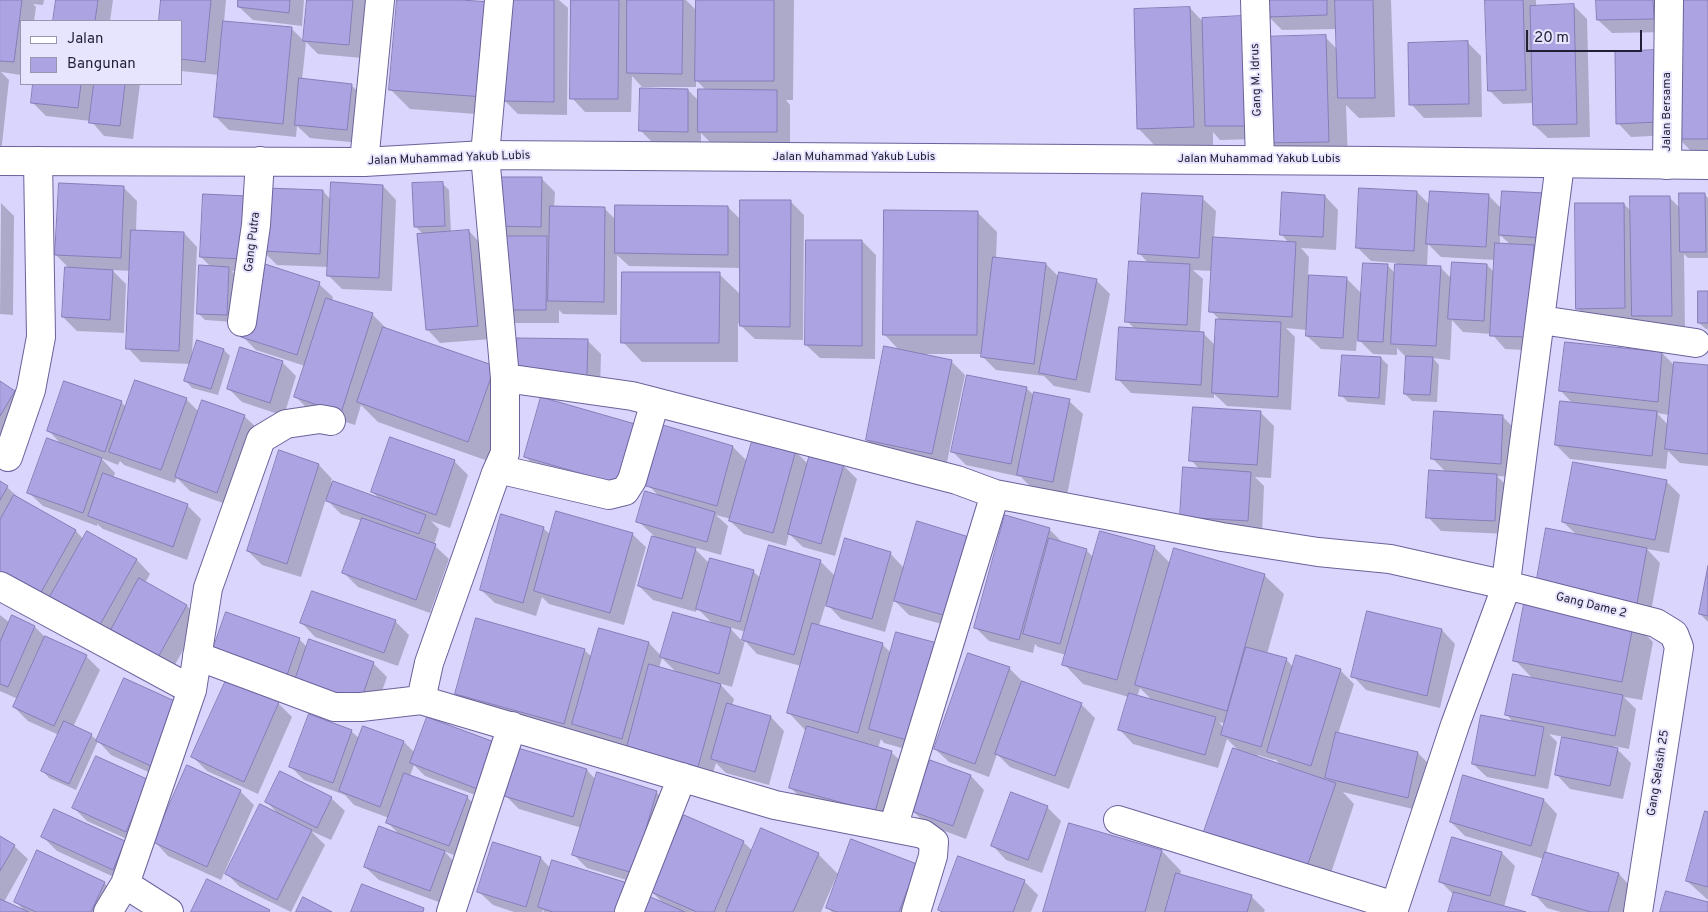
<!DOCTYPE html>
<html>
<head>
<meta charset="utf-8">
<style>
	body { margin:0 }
	#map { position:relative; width:1708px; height:912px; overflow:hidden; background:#d9d5fc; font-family:Overpass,sans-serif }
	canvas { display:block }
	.legend { position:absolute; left:20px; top:20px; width:162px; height:65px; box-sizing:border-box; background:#e7e4fe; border:1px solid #9895ae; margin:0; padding:6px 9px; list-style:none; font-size:15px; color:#221e35 }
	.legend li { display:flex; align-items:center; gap:10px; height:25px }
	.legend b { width:25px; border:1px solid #9895ae }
	.scale { position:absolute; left:1526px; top:30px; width:116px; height:22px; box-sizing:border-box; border:2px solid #221e35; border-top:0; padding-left:6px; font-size:15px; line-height:18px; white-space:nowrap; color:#221e35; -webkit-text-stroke:4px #e7e4fe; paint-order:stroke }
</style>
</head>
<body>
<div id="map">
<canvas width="1708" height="912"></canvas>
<ul class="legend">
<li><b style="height:6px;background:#fff"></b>Jalan</li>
<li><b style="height:14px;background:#aca4e2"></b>Bangunan</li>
</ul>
<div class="scale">20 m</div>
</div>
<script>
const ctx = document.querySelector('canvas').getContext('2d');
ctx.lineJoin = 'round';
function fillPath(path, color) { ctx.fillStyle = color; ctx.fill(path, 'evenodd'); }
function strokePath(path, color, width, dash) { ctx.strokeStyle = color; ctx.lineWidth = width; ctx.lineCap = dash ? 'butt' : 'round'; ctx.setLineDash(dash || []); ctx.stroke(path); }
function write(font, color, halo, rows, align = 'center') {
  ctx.font = font + ' Overpass,sans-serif'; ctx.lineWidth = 4; ctx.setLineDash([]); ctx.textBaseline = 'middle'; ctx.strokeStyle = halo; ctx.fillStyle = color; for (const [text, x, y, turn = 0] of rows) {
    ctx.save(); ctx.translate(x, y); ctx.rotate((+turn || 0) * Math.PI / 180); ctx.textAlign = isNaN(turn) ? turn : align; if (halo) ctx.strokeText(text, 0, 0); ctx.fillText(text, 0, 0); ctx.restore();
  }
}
const shadow = new Path2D(`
	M0,0H44L43,5L33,4L36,7L34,21H21V75L1,72L9,80L1,153H0Z
	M57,0H113L110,21H54Z
	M162,0H226L224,22L292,29L304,41L308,0H368L362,58L318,54L306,42L302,80L351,85L365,98L360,143L310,138L297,126L296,137L229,130L215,116L219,75L181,71V21H160Z
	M240,0H304L302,26L253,20L239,7Z
	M398,0H444L490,3L505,0H559L568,8L567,115L518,114L504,100L503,116L410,109L391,90Z
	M572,0H686L697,11V0H794L793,100H786L790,105V145H713L701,133V145L654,144L640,130L688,90L700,102L706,90L696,80V87H642L632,76L631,112H585L572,98Z
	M1268,0H1391L1395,117L1359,118L1346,105L1348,161L1282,162L1262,143L1325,37L1338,50L1337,29L1282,30L1269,17Z
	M1487,0H1536V7L1573,5L1587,19L1590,137L1548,138L1534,125V103L1503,104L1489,90Z
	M1597,0H1666L1667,32L1612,33L1598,20Z
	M1708,0V158H1698L1679,139Z
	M1190,8L1203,22L1242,17L1258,139L1220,140L1213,132V147L1157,148L1138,128Z
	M1467,42L1481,56L1482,117L1424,118L1411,104Z
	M1655,52L1671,135L1631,137L1618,123Z
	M34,84H140L133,139L104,136L91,121L46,116L32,102Z
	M541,178L555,192L554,208H604L616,220L728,207L742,221L790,201L804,215L803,340L755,339L738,323V362H642L623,342L719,274L741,295V268L629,266L617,255V315L563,314L559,310V323H515L502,309L494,226Z
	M442,183L449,190L451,233L469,231L482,245L491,339L440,343L427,329L424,235L415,226Z
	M383,186L396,200L392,291L342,289L328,275L329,267L277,265L263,251L323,191L331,200Z
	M123,187L137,201L136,231L184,233L197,247L192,356L224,350L230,356L218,395L192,388L186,381L191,364L141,362L128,348L131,271L112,270L126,284L124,333L77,331L63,317L70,269L56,255Z
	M1417,192L1430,205L1488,195L1502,209L1545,194L1542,351L1505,349L1492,334L1463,332L1452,320L1450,360L1433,358L1439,365L1437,402L1412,401L1405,394L1406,357L1397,348V355L1373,354L1357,338L1356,351L1321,349L1307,336V330L1286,328L1295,337L1291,410L1227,406L1214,394V398L1131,393L1118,379L1135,329L1127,321L1149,264L1140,254L1202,198L1216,211L1214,238L1289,243L1281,234L1325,196L1338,210L1336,250L1301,248L1309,257L1308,276L1346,278L1362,294L1387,265L1396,274L1397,263L1371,261L1358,248ZM1500,235L1511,245H1500ZM1428,244L1441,257L1496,260L1495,273L1487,265L1452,279L1440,267H1427ZM1193,270L1213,271L1211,311L1220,320L1216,346L1203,333H1200L1203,279Z
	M1704,194L1708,198V258H1688L1684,254L1685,329L1591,322L1578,309L1624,204L1631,211L1669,197L1680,208Z
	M204,195L256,272L232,271L235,275L233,322L205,320L198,313L211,267L201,257Z
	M1,203L14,216L13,315L0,314Z
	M977,212L997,232L996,259L1046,264L1059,277L1096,280L1110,294L1090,393L1054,386L1044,376L996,370L983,357V354H921L951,361L965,375L946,467L881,454L867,440L900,351L884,334Z
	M862,241L876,255L875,359L820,358L806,345Z
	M319,284L333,297L332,301L372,314L386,328L385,329L513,387L488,461L378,422L361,405L355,425L309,410L295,396L305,366L256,350L243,337Z
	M1708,292V329H1706L1699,323Z
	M587,340L601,354L600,389L519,374Z
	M241,349L283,363L296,376L284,416L242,402L228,388Z
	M1662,353L1675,366H1708V466L1680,463L1668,451L1666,469L1570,459L1556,445L1573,404L1561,391ZM1657,413L1669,415L1668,425Z
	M1381,358L1388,365L1385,405L1348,402L1341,395Z
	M65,382L122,403L126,407L186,399L199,412L244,416L258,429L231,506L190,491L177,478L175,483L124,465L120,461L118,465L101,458L115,473L113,478L187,505L201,519L187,560L103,529L97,524V526L43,506L29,493L63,446L48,430Z
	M0,383L15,392L28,406L0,445Z
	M1026,388L1035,396L1069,401L1083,414L1067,495L1032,488L1021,477L966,465L952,451Z
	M1260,412L1274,426L1271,478L1255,477L1264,486L1262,534L1181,516L1200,470L1191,460Z
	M1503,417L1516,430L1514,477L1497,476L1510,489L1508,534L1441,531L1428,517L1446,472L1433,459Z
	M664,427L733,447L747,461L795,451L808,464L843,465L857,479L835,556L803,547L789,534L786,546L744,534L730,521L731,519L716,515L728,526L721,555L693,547L710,564L753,571L761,579L820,561L836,577L890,553L960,629L909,615L894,600L885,632L841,619L826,603L819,626L882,644L891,653L923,754L884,743L881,739L878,748L891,752L905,765L888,825L804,801L790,787L806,731L788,712L801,666L757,654L745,641L732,687L719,683L734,699L732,706L771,717L784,731L769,785L726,773L716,763L711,780L476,713L456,693L584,650L592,657L599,629L649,643L662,657L714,625L697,608L696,612L653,600L639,586L654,536L638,521L660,497L648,485ZM729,627L746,632L743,642ZM662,658L677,673L659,668Z
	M391,439L455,462L468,475L450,528L431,521L439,529L434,545L449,559L430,613L358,587L344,573L362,521L341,514L326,499L301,577L262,565L248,551L319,465L332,479L331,482L380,499L372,492Z
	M648,439L632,497L539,471L526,457Z
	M1666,481L1680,495L1669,553L1647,549L1660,563L1649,622H1633L1653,642L1642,700L1624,697L1636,709L1629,749L1614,746L1631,763L1623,799L1570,789L1557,775L1564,737L1549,734L1557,742L1548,789L1487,777L1473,764L1514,723L1506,714L1533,679L1515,660L1577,535L1563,522Z
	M0,483L7,487L20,499L76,531L84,540L88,533L137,560L150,574L145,583L187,606L200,619L166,681L0,579Z
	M543,528L551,535L632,534L646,547L624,625L549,604L542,597L536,616L495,603L481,590Z
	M1049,529L1063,543L1086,550L1094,558L1154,547L1171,564L1264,575L1284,594L1267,654L1286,659L1293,667L1340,670L1354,684L1338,734L1418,753L1431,766L1421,811L1343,792L1354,804L1324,894L1239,751L1227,739L1218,768L1133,744L1120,730L1129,697L1083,684L1064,664L1066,655L1038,647L1035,644L1033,653L989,641L975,627ZM1140,688L1153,701L1137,697ZM1219,722L1226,724L1224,728ZM1258,755L1274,760L1275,759L1282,766L1257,757ZM1325,777L1332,783L1324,780Z
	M1708,572V622L1700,614Z
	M1368,612L1442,630L1455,644L1440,708L1366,690L1353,676Z
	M227,614L299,639L308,648L373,663L387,677L372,719L299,691Z
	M0,615L10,623L12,617L35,627L46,638L86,656L100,670L73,727L91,735L98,741L125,680L164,779L111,755L98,741L76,790L49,778L43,771L59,735L28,721L14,707L18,699L0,691Z
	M395,621L409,635L398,666L315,637L302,623Z
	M1009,668L1023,682L1081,704L1095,718L1069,789L1010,767L997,754L989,777L949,762L935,749Z
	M278,703L292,717L258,794L207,771L193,757Z
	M309,716L352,732L360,739L364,727L404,742L415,753L428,718L494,802L425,776L414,765L410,776L467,797L481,811L463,859L444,851L458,866L444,904L379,880L365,867L401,836L387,822L389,818L354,805L345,795L304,780L291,767Z
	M519,750L587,770L596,780L656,792L670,806L646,886L587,868L574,855L582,828L519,809L505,795Z
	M930,761L971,776L984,790L966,839L926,824L912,810Z
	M1464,777L1544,800L1557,814L1546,853L1619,874L1632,888L1625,912H1561L1547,908L1534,894L1544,859L1465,836L1451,822Z
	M148,781L140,845L87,821L73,807Z
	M240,791L254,805L221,880L168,856L155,842Z
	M331,798L345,811L331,840L311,831L325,845L291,912L240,887L226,873L279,815L266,801Z
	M1047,807L1061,821L1042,873L1006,860L993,846Z
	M55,811L125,842L138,856L127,883L57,851L43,837Z
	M1708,813V900L1687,881Z
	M1069,825L1162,851L1181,871L1180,876L1251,896L1265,910L1264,912H1045Z
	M0,837L14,846L28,859L4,902L25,911L15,901L104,883L118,896L111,912H0Z
	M1453,839L1502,853L1515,866L1504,907L1521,912H1450L1454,895L1440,881Z
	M743,842L753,851L818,854L839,875L916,865L918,912H832L827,907L839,875H837L821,912H544L543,910L542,912H514L493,905L479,892L493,844L541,858L551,869L665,905L652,892Z
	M1024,881L1038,895L1031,912H942L940,910Z`);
const building = new Path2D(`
	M0,0H22L14,62L0,61Z
	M56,0H98L95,21H53Z
	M161,0H211L205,62L181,59V21H159Z
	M238,0H290L289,13L238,7Z
	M307,0H353L349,45L303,41Z
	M397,0H461L491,2L484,97L389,90Z
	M504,0H554V102L503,101Z
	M571,0H619L618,99H570Z
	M627,0H683L682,74L627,73Z
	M696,0H774V81H695Z
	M1267,0H1327V15L1268,17Z
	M1335,0H1373L1375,98H1338Z
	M1485,0H1523L1526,90L1488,91Z
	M1596,0H1653L1654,19L1597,20Z
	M1676,0H1708V139H1678Z
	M1574,4L1577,124L1533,125L1530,6Z
	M1190,7L1194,127L1137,129L1134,9Z
	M1242,16L1245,126H1205L1202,18Z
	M223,21L292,27L283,124L214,117Z
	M1326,35L1329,142L1261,143L1258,37Z
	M1468,41L1469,104L1409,105L1408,43Z
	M1656,50L1658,122L1616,124L1615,52Z
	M299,78L352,84L347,130L295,125Z
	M33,84H81L78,108L31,103Z
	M94,84H125L120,126L89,123Z
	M640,88L688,89V132L639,131Z
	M698,89L777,90V132H698Z
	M493,177H542L541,227L493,226Z
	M331,182L383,185L379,278L327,276Z
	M443,182L445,226L414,227L412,183Z
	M59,183L124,186L121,258L55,255Z
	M265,188L323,190L320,254L262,251Z
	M1359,188L1417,191L1414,251L1356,248Z
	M1430,191L1489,194L1486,247L1426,244Z
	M1502,191L1545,193L1543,238L1499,235Z
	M1282,192L1325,195L1323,237L1280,235Z
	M1142,193L1203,196L1199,258L1138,254Z
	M1679,193H1705L1706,252H1680Z
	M203,194L246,196L243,259L200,257Z
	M1630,196H1670L1672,316H1632Z
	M740,200H791L790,327L740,326Z
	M1575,203H1624L1625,308L1576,309Z
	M615,205L728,206V255L615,253Z
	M550,206L605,207L604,302L548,301Z
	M884,210L978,211L977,335H883Z
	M131,230L184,232L179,351L126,349Z
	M469,230L478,326L426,330L417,234Z
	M501,236H547L546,310H500Z
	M1213,237L1296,242L1292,317L1209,312Z
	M806,240H862V346L805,345Z
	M1495,243L1534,245L1528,337L1490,336Z
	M993,257L1046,263L1034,364L981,357Z
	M1129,261L1190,264L1187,325L1125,322Z
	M1452,262L1487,264L1484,321L1448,319Z
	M1363,263L1388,264L1383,342L1358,341Z
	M265,264L320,282L297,355L241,337Z
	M1395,264L1441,266L1436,346L1391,344Z
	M199,265L229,267L227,315L197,314Z
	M65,267L113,270L110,320L62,317Z
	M622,272H720L719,343H621Z
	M1059,272L1097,279L1076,380L1039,373Z
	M1309,275L1347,277L1343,338L1306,336Z
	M1698,291H1708V323H1698Z
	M326,298L373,313L341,413L294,397Z
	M1216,319L1281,322L1278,397L1212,393Z
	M383,327L495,366L468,442L357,402Z
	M1119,327L1204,332L1201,385L1116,380Z
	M517,338L588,339L587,376L517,375Z
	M197,340L224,349L211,389L184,381Z
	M1565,342L1662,352L1658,402L1559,391Z
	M884,346L952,360L932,454L866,440Z
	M240,347L283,361L270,403L227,389Z
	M1342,355L1381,357L1379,398L1339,396Z
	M1406,356L1433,357L1430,395L1404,394Z
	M1674,362L1708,365V454L1665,449Z
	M967,375L1027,387L1011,464L951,452Z
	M135,380L187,398L161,470L109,452Z
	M0,381L15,391L0,416Z
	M64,381L122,401L105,452L47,431Z
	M1034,392L1070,399L1053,482L1017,475Z
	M541,397L635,424L618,484L524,457Z
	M202,400L245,415L217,493L175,477Z
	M1560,401L1657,411L1652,456L1555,445Z
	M1193,407L1261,411L1257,465L1189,461Z
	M1434,411L1503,415L1501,464L1431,459Z
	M663,425L733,446L717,506L646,486Z
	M390,437L455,460L436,515L371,492Z
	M47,438L102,458L83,513L27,493Z
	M753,438L796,450L773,533L729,521Z
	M279,450L319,464L287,564L247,551Z
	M810,454L844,464L821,544L788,534Z
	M1573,462L1667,480L1655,540L1562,522Z
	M1183,467L1251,472L1248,521L1180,517Z
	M1429,470L1497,474L1495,521L1426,518Z
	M103,473L188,504L173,547L88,516Z
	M0,481L8,486L0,500Z
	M333,481L426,515L419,534L326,501Z
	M645,491L715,512L707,542L636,522Z
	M14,495L76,530L39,596L0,574V520Z
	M556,511L633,533L610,613L534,591Z
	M501,514L544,527L523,603L480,590Z
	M1005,515L1050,528L1019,640L974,628Z
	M362,518L436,544L416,600L342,573Z
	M917,521L969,537L947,616L894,601Z
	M1546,528L1647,548L1636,609L1535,590Z
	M87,531L137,559L97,630L47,602Z
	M1100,531L1155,546L1117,680L1062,665Z
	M652,536L696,548L682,599L638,586Z
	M845,538L891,552L872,619L826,606Z
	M1049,538L1087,549L1060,644L1023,634Z
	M769,545L821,560L794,655L742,640Z
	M1174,548L1265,574L1227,711L1135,685Z
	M710,558L754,570L740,622L696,609Z
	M1708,566V616L1699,614Z
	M139,578L187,605L152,668L105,641Z
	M312,591L396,620L384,653L300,623Z
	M1525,599L1634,621L1622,682L1513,661Z
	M1367,611L1442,629L1427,696L1351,677Z
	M226,612L300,638L286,678L212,652Z
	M673,612L731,628L719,674L660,657Z
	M12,615L35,626L8,687L0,684V642Z
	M476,618L585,649L564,724L455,694Z
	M812,623L883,643L858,733L787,713Z
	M599,628L649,642L622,739L572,724Z
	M896,632L937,643L910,741L869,729Z
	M45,636L87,655L54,726L13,707Z
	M309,639L374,662L359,706L294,683Z
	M1246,647L1287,658L1261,747L1221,735Z
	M968,653L1010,667L975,764L934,749Z
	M1296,655L1341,669L1311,766L1267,752Z
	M649,664L721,684L698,767L627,747Z
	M1513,674L1623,695L1615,736L1505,715Z
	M124,678L179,703L151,766L96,741Z
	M227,678L279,702L244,782L191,757Z
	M1022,681L1082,703L1055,776L995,754Z
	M1129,693L1216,717L1205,755L1118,730Z
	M727,703L771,716L755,772L711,759Z
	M309,714L352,730L333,783L289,767Z
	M1481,715L1544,727L1535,776L1472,764Z
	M427,717L497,743L480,790L410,763Z
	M64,721L92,734L69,784L41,771Z
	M363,726L404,741L380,807L339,791Z
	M807,726L892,751L875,812L789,788Z
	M1336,732L1418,752L1408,798L1325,778Z
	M1562,737L1618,748L1610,786L1555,775Z
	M518,748L587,769L573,817L504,796Z
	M1233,748L1336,783L1304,875L1201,840Z
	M96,756L149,780L126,832L72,808Z
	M930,760L971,775L953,826L911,811Z
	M187,765L241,790L207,867L153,842Z
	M280,771L332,797L317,828L265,802Z
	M597,772L657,791L633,873L572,855Z
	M404,773L468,796L449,846L386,823Z
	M1463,775L1544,799L1531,846L1450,822Z
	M1011,792L1048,806L1028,860L991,846Z
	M260,804L312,830L277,900L225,874Z
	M54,809L125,841L113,870L41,837Z
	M1705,811L1708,812V887L1686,881Z
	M684,815L744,841L714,912H697L651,892Z
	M1069,823L1162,850L1145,912H1043Z
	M379,826L445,851L430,891L364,867Z
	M761,828L819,853L793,912H726Z
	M0,836L15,845L0,871Z
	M1452,837L1502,852L1490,896L1439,882Z
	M851,839L917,864L899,912H837L826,908Z
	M493,842L541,857L526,907L477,892Z
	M37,850L105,882L91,912H36L14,902Z
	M1545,852L1619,873L1608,912H1591L1532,895Z
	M958,856L1025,880L1013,912H943L938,910Z
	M552,860L634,885L626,912H553L538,907Z
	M1176,873L1252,895L1247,912H1165Z
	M207,879L270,910L269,912H191Z
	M362,884L424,908L423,912H351Z
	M1666,891L1708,902V912H1660Z
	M1454,892L1526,912H1448Z
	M646,895L685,912H639Z
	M303,897L332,912H296Z
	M0,899L29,912H0Z`);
const street = new Path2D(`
	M1255,0L1260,160
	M364,162L380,0
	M1667,165L1669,0
	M1541,320L1696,343
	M242,322L256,225L260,161
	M505,378L632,396L957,480L995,494L1222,537L1318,552L1390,559L1506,585L1656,623L1674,634L1679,647L1638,912
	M8,457L31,390L41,337L38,161
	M498,469L609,495L625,491L632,480L655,402
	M0,586L192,690
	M197,656L334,707H361L421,700L775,805L923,834L934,842L933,856L916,912
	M421,700L429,663L496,473L505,453V378L485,155L499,0
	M1118,820L1395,906
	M893,828L995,494
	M125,884L169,912
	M108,912L125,884L192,690L208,588L261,439L286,424L320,419L331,421
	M451,912L512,726
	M629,912L682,777
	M1393,912L1455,725L1505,590L1560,164`);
const secondary = new Path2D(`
	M0,161L364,162L485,155L1376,161L1708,165`);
const streetNames = [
	["Gang M. Idrus",1257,80,-92],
	["Jalan Bersama",1668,112,-90],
	["Jalan Muhammad Yakub Lubis",854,158],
	["Jalan Muhammad Yakub Lubis",449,159,-2],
	["Jalan Muhammad Yakub Lubis",1259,160],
	["Gang Putra",253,242,-83],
	["Gang Dame 2",1591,606,14],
	["Gang Selasih 25",1659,773,-81]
];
fillPath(shadow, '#0003');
fillPath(building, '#aca4e2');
strokePath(building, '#867db8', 1);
strokePath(street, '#6b629b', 30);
strokePath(secondary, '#6b629b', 30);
strokePath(street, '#fff', 28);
strokePath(secondary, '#fff', 28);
write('12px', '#221e35', '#e7e4fe', streetNames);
</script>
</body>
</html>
